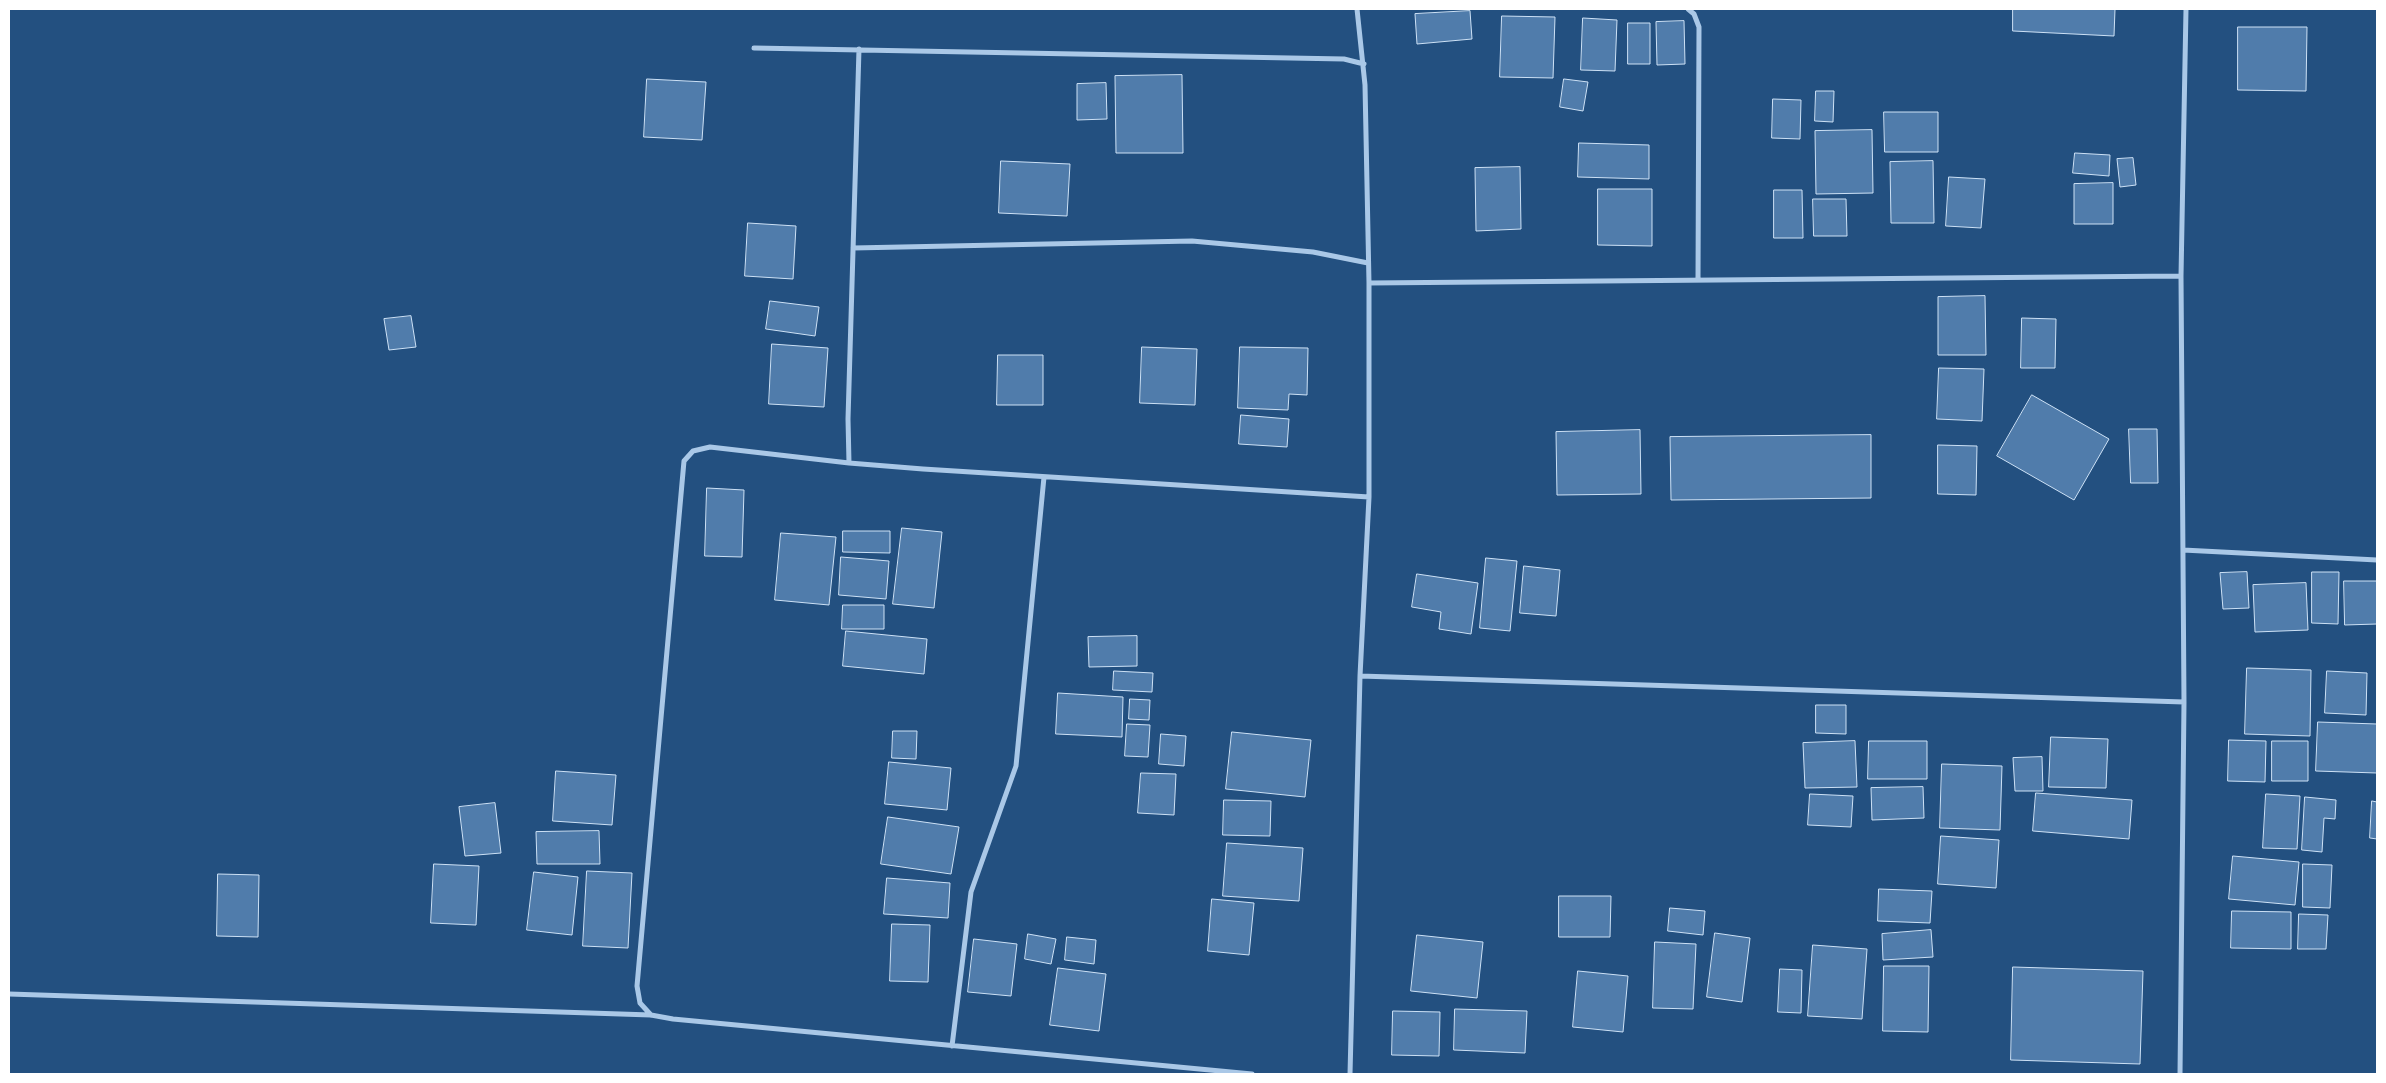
<!DOCTYPE html>
<html>
<head>
<meta charset="utf-8">
<style>
	body { margin:0 }
	#map { position:relative; width:2386px; height:1083px; overflow:hidden; background:#235080; font-family:"Sofia Sans Condensed",sans-serif }
	canvas { display:block }
	.frame { position:absolute; inset:0; border:10px solid #fff; pointer-events:none }
</style>
</head>
<body>
<div id="map">
<canvas width="2386" height="1083"></canvas>
<div class="frame"></div>
</div>
<script>
const ctx = document.querySelector('canvas').getContext('2d');
ctx.lineJoin = 'round';
function fillPath(path, color) { ctx.fillStyle = color; ctx.fill(path, 'evenodd'); }
function strokePath(path, color, width, dash) { ctx.strokeStyle = color; ctx.lineWidth = width; ctx.lineCap = dash ? 'butt' : 'round'; ctx.setLineDash(dash || []); ctx.stroke(path); }
const building = new Path2D(`
	M2013,9H2115L2114,36L2013,31Z
	M1470,11L1472,39L1417,44L1415,14Z
	M1502,16L1555,17L1553,78L1500,77Z
	M1583,18L1617,20L1615,71L1581,70Z
	M1684,21L1685,64L1657,65L1656,22Z
	M1628,23H1650V64H1628Z
	M2238,27H2307L2306,91L2238,90Z
	M1182,75L1183,153H1116L1115,76Z
	M647,79L706,82L702,140L644,137Z
	M1564,79L1588,82L1583,111L1560,107Z
	M1106,83L1107,119L1077,120V84Z
	M1816,91H1834L1833,122L1815,121Z
	M1773,99L1801,100L1800,139L1772,138Z
	M1884,112H1938V152H1885Z
	M1872,130L1873,193L1816,194L1815,131Z
	M1579,143L1649,145V179L1578,177Z
	M2075,153L2110,155L2109,176L2073,173Z
	M2133,158L2136,185L2120,187L2117,159Z
	M1001,161L1070,164L1067,216L999,213Z
	M1933,161L1934,223H1891L1890,162Z
	M1520,167L1521,229L1476,231L1475,168Z
	M1949,177L1985,179L1981,228L1946,226Z
	M2113,183V224H2074V184Z
	M1598,189H1652V246L1598,245Z
	M1774,190H1802L1803,238H1774Z
	M1813,199H1846L1847,236H1814Z
	M748,223L796,226L793,279L745,276Z
	M1985,296L1986,355H1938V297Z
	M770,301L819,307L815,336L766,329Z
	M411,316L416,347L389,350L384,319Z
	M2022,318L2056,319L2055,368H2021Z
	M772,344L828,348L824,407L769,404Z
	M1142,347L1197,349L1195,405L1140,403Z
	M1240,347L1308,348L1307,395L1289,394L1288,410L1238,408Z
	M998,355H1043V405H997Z
	M1939,368L1984,369L1982,421L1937,419Z
	M2032,395L2109,439L2074,500L1997,456Z
	M1241,415L1289,419L1287,447L1239,444Z
	M2129,429H2157L2158,483H2131Z
	M1640,430L1641,494L1557,495L1556,432Z
	M1871,435V498L1671,500L1670,437Z
	M1938,445L1977,446L1976,495L1938,494Z
	M707,488L744,490L742,557L705,556Z
	M902,528L942,532L934,608L893,604Z
	M843,531H890V553L843,552Z
	M781,533L836,537L829,605L775,600Z
	M841,557L889,561L886,599L839,595Z
	M1486,558L1517,561L1510,631L1480,628Z
	M1524,566L1560,570L1556,616L1520,613Z
	M2247,572L2249,608L2223,609L2220,573Z
	M2312,572H2339L2338,624L2312,623Z
	M1417,574L1478,583L1471,634L1439,629L1441,612L1412,607Z
	M2344,581H2377V624L2345,625Z
	M2306,583L2308,630L2255,632L2253,585Z
	M843,605H884V629H842Z
	M846,631L927,639L924,674L843,666Z
	M1137,636V666L1089,667L1088,637Z
	M2247,668L2311,670L2310,736L2245,734Z
	M1114,671L1153,673L1152,692L1113,690Z
	M2327,671L2367,673L2366,715L2325,713Z
	M1058,693L1123,697L1122,737L1056,734Z
	M1130,699L1150,700L1149,720L1129,719Z
	M1816,705H1846V734L1816,733Z
	M2318,722L2377,724V773L2316,771Z
	M1127,724L1150,725L1148,757L1125,756Z
	M893,731H917L916,759L892,758Z
	M1232,732L1311,740L1305,797L1226,789Z
	M1161,734L1186,736L1184,766L1159,764Z
	M2051,737L2108,739L2106,788L2049,787Z
	M2229,740L2266,741L2265,782L2228,781Z
	M1855,741L1857,787L1805,788L1803,743Z
	M1869,741H1927V779H1868Z
	M2272,741H2308V781H2272Z
	M2042,757L2043,791H2015L2013,758Z
	M889,762L951,768L947,810L885,804Z
	M1942,764L2002,766L2000,830L1940,828Z
	M556,771L616,775L612,825L553,821Z
	M1141,773L1176,774L1174,815L1138,813Z
	M1923,787L1924,818L1872,820L1871,788Z
	M2036,793L2132,800L2129,839L2033,831Z
	M1810,794L1853,796L1851,827L1808,825Z
	M2266,794L2300,796L2297,849L2263,848Z
	M2305,797L2336,800L2335,819L2324,818L2322,852L2302,850Z
	M1224,800L1271,801L1270,836L1223,835Z
	M2372,801L2377,802V839L2370,838Z
	M495,803L501,853L465,856L459,807Z
	M888,817L959,827L951,874L881,864Z
	M599,831L600,864H537L536,832Z
	M1941,836L1999,840L1996,888L1938,884Z
	M1227,843L1303,848L1299,901L1223,896Z
	M2233,856L2299,862L2295,905L2229,899Z
	M434,864L479,866L476,925L431,923Z
	M2303,864L2332,865L2330,908L2303,907Z
	M587,871L632,873L628,948L583,946Z
	M534,872L578,877L572,935L527,930Z
	M218,874L259,875L258,937L217,936Z
	M887,878L950,883L948,918L884,914Z
	M1879,889L1932,891L1930,923L1878,921Z
	M1559,896H1611L1610,937H1559Z
	M1212,899L1254,903L1249,955L1208,951Z
	M1670,908L1705,911L1703,935L1668,931Z
	M2232,911L2291,912V949L2231,948Z
	M2299,914L2328,915L2326,949H2298Z
	M892,924L930,925L928,982L890,981Z
	M1931,930L1933,957L1883,960L1882,934Z
	M1715,933L1750,938L1742,1002L1707,997Z
	M1028,934L1056,939L1051,964L1025,959Z
	M1417,935L1483,942L1477,998L1411,991Z
	M1067,937L1096,940L1094,964L1065,960Z
	M974,939L1017,944L1011,996L968,992Z
	M1655,942L1696,944L1693,1009L1653,1008Z
	M1813,945L1867,949L1862,1019L1808,1016Z
	M1884,966H1929L1928,1032L1883,1031Z
	M2013,967L2143,971L2140,1064L2011,1060Z
	M1058,968L1106,974L1099,1031L1050,1025Z
	M1780,969L1802,970L1801,1013L1778,1012Z
	M1578,971L1628,976L1623,1032L1573,1027Z
	M1455,1009L1527,1011L1525,1053L1454,1050Z
	M1393,1011L1440,1012L1439,1056L1392,1055Z`);
const minor = new Path2D(`
	M1357,9L1365,85L1369,283
	M1688,9L1694,14L1699,27L1698,280
	M754,48L1344,59L1364,64
	M853,248L1192,241L1313,252L1368,263
	M849,463L848,419L859,49
	M2183,550L2377,560
	M1360,676L2184,702
	M9,994L651,1015L673,1019L1252,1074
	M651,1015L640,1003L637,986L684,461L693,451L710,447L849,463L923,469L1369,497
	M952,1046L971,892L1016,766L1044,477
	M1350,1074L1360,676L1369,497V283L2181,276
	M2180,1074L2184,702L2181,276L2186,9`);
fillPath(building, '#507cab');
strokePath(building, '#cde1f5', 1);
strokePath(minor, '#aac8e7', 5);
</script>
</body>
</html>
